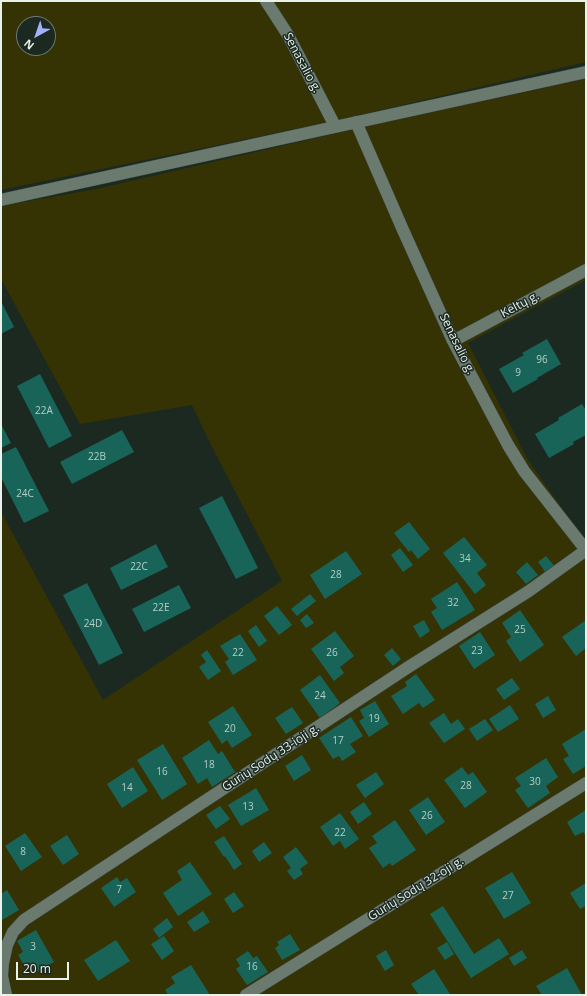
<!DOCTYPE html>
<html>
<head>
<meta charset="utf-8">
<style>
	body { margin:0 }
	#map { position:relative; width:587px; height:996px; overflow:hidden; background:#1b2920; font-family:"Open Sans",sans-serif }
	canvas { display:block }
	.frame { position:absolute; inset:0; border:2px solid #e9f2eb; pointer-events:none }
	.north { position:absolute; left:16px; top:16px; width:40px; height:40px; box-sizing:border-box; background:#1b2920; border:1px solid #6d7971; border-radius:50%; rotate:220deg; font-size:11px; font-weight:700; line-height:16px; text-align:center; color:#e9f2eb }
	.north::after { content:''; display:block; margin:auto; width:14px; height:18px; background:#a5b1fc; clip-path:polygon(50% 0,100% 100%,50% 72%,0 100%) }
	.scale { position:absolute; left:16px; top:962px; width:53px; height:18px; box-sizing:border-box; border:2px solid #e9f2eb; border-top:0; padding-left:5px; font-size:12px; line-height:14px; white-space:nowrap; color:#e9f2eb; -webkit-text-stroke:3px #1b2920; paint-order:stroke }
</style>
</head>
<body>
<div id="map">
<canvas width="587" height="996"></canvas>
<div class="frame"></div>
<div class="north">N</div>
<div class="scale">20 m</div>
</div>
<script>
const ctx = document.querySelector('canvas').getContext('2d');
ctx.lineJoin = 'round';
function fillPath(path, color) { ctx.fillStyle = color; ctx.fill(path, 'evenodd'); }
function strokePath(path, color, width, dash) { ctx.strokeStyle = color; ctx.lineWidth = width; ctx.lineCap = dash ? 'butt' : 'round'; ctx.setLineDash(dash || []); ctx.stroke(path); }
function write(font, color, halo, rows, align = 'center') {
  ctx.font = font + ' "Open Sans",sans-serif'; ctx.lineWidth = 3; ctx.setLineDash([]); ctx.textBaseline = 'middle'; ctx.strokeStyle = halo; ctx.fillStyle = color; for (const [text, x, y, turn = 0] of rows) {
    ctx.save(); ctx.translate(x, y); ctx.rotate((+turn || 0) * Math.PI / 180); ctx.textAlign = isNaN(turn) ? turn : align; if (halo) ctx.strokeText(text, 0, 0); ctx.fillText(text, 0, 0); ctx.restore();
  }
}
const green = new Path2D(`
	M1,1H586V62L338,120L1,190ZM24,24H48V48H24Z
	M586,79V280L468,343L528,460L586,542V995H1V512L103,700L282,581L212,447L192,405L80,424L1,279V206L96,189L377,124Z`);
const building = new Path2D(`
	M1,301L14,327L1,334Z
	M547,339L561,364L537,378L538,379L513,393L499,369L524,355L522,353Z
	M40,374L72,436L49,448L17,386Z
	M582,404L586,410V435L573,442L574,444L549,458L535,434L559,420L558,418Z
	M1,424L11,443L1,448Z
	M122,430L134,452L72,484L60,462Z
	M16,447L49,511L24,523L1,477V454Z
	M222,496L258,568L236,579L199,508Z
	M409,522L430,549L418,559L411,550L409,552L394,533Z
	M464,537L487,565L477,573L486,585L475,594L443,553Z
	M156,544L168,567L121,590L110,568Z
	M400,548L413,565L403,572L391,555Z
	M346,551L362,574L325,599L310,575Z
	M546,556L555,567L546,573L538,562Z
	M527,562L538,575L526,584L516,572Z
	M457,582L475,610L442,630L431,612L437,608L431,599Z
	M87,583L123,653L99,665L63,595Z
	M179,585L191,608L144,632L132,609Z
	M310,594L316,601L297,616L291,609Z
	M277,606L292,625L279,635L264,616Z
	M520,610L544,645L520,662L506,641L511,637L502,623Z
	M307,614L314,623L306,628L300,620Z
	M424,620L430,631L420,638L413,626Z
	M586,620V648L576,656L562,637Z
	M256,625L267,641L259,647L248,631Z
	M335,631L354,656L340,667L344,673L334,681L311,649Z
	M480,632L495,655L474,669L459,646Z
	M240,634L257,660L233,675L225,662L229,659L220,646Z
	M392,648L401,659L393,666L384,655Z
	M207,650L221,671L208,680L199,667L206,662L201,655Z
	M416,674L435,700L423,708L419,703L403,714L391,696L407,686L405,682Z
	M320,675L340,703L320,718L300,690Z
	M512,678L520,689L504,700L496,689Z
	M548,696L556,710L543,718L535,704Z
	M375,701L389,724L369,737L359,721L364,718L360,710Z
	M510,705L519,719L498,732L489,719Z
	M233,706L252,735L232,748L227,740L222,744L208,722Z
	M292,707L303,723L286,734L275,718Z
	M444,713L451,724L458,719L465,729L444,743L429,723Z
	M351,717L363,736L350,744L356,752L342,761L339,756L333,759L319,738Z
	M485,719L493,730L477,741L469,729Z
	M586,729V766L573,774L563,759L569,756L562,744Z
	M209,740L218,754L222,751L235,772L212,787L207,778L198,784L182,758Z
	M163,744L187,784L162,800L137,760Z
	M302,755L311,770L294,781L285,766Z
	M546,758L558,777L546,786L550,793L528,808L515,790L521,786L515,778Z
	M133,767L148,791L122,808L107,784Z
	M462,767L468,775L473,772L487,792L465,808L444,780Z
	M376,772L384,784L365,798L356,785Z
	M256,788L269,810L241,826L228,805Z
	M428,797L445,822L426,835L409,810Z
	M364,802L372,814L358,824L350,812Z
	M220,806L230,819L216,829L206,815Z
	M586,810V836L583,832L575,836L567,822Z
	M340,813L359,839L345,849L340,841L333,846L320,827Z
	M395,820L416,850L392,866L390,863L383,868L369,848L377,843L372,836Z
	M25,833L42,857L21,871L5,846Z
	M67,835L79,854L63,865L50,846Z
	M224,836L242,864L234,870L225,856L224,857L214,842Z
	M264,842L272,853L259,862L252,851Z
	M296,847L308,863L300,869L303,874L294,880L287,871L291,868L283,857Z
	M190,862L212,894L178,916L163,893L182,880L177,871Z
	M512,872L531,903L504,919L485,888Z
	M117,877L120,882L127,878L136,892L114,907L101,888Z
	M586,883V906L580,909L570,893Z
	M7,890L19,910L2,920L1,894Z
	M234,892L244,906L233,913L224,899Z
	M443,906L474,954L499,938L509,954L471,978L430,914Z
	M203,911L210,922L194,932L187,922Z
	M167,918L173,927L159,938L153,929Z
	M36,930L54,962L36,972L29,962L24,965L18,955L23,952L17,941Z
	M290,934L300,950L282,960L275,948L279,945L277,942Z
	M164,936L174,951L162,960L151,944Z
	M116,940L130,961L98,981L84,960Z
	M447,942L454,954L445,960L437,948Z
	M386,950L394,965L385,971L376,956Z
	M522,950L527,958L514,966L509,958Z
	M248,951L253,958L257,956L268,972L247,985L236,969L240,966L236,959Z
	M191,965L210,995H168L165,990L175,983L171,977Z
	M567,968L582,995H542L536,986Z
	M434,969L450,994L449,995H419L411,984Z`);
const minor = new Path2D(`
	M266,1L288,35L335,126
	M356,122L403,230L453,341L508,445L524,471L586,550
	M1,200L586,72
	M453,341L586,270
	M6,995L2,976L3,963L7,945L13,932L24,920L410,666L529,591L586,550
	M246,995L586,783`);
const numberNames = [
	["96",542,360],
	["9",518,373],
	["22A",44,411],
	["22B",97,457],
	["24C",25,494],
	["34",465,559],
	["22C",139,567],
	["28",336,575],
	["32",453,603],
	["22E",161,608],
	["24D",93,624],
	["25",520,630],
	["23",477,651],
	["22",238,653],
	["26",332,653],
	["24",320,696],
	["19",374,719],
	["20",230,729],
	["17",338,741],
	["18",209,765],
	["16",162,772],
	["30",535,782],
	["28",466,786],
	["14",127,788],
	["13",248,807],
	["26",427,816],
	["22",340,833],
	["8",23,852],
	["7",119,890],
	["27",508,896],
	["3",33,947],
	["16",252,967]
];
const streetNames = [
	["Senasalio g.",302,63,62],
	["Keltų g.",520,305,-28],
	["Senasalio g.",457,344,64],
	["Gurių Sodų 33-ioji g.",271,758,-33],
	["Gurių Sodų 32-oji g.",416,889,-32]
];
fillPath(green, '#353304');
fillPath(building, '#196458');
strokePath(minor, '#37433b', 13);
strokePath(minor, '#6a7a6f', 12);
write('10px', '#b5cec6', null, numberNames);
write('12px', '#e9f2eb', '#1b2920', streetNames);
</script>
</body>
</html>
